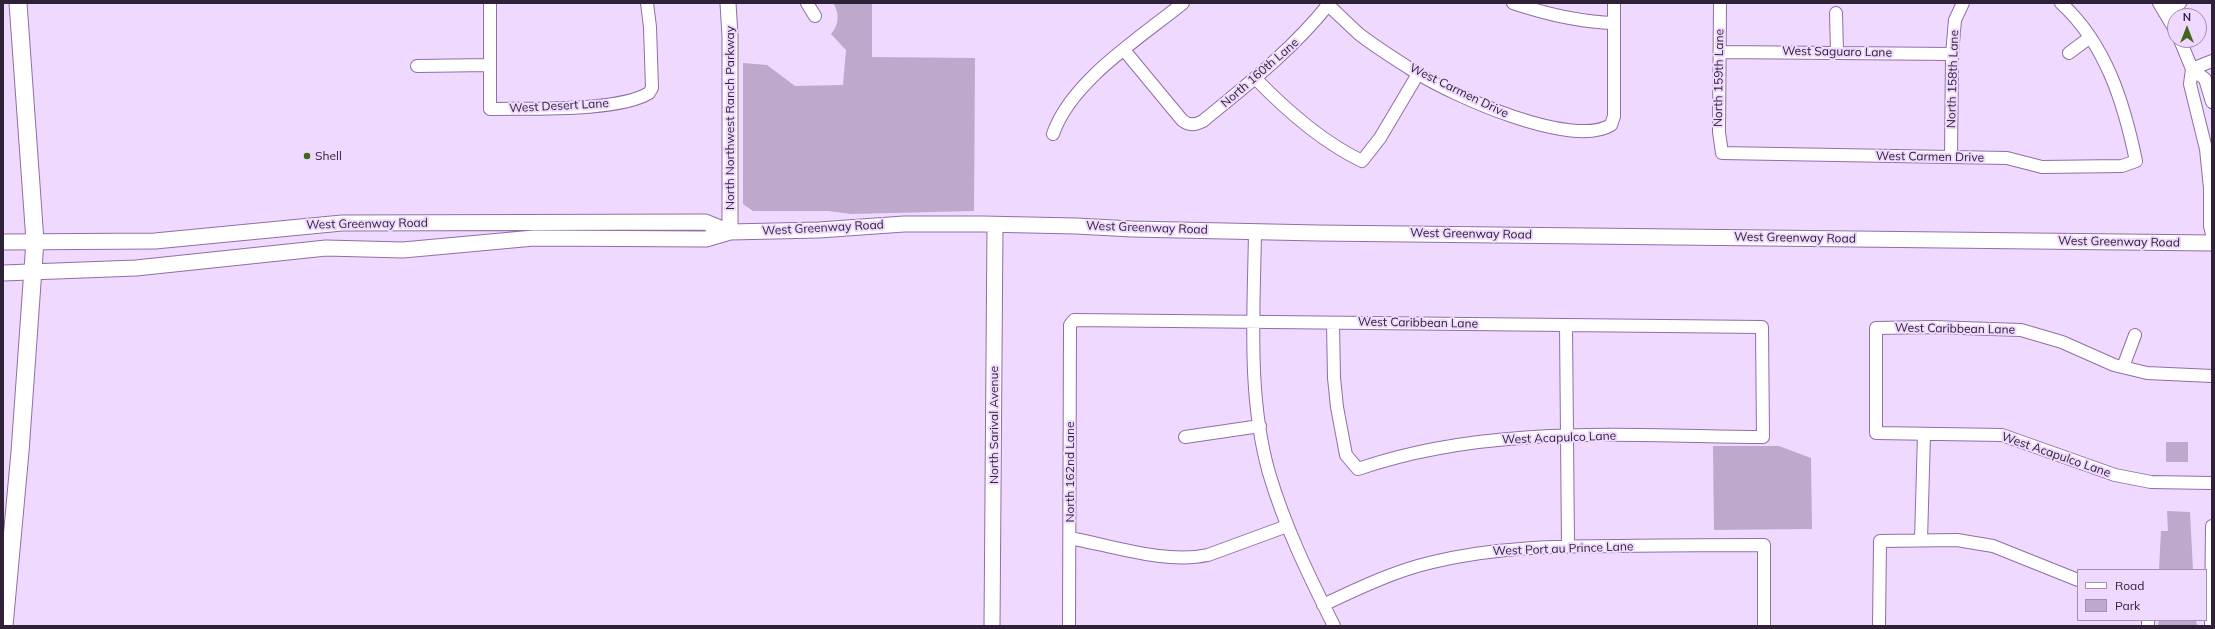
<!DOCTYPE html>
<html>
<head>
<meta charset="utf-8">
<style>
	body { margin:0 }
	#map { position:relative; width:2215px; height:629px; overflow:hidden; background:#efd9fe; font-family:Mulish,sans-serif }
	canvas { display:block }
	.frame { position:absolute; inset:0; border:4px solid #2f2138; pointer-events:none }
	.legend { position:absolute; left:2077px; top:569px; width:130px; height:52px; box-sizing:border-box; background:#efd9fe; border:1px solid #a28faf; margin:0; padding:5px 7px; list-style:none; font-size:12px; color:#2f2138 }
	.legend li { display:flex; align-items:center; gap:8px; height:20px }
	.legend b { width:20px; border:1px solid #a28faf }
	.north { position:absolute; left:2167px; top:8px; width:40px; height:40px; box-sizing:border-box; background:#efd9fe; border:1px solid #a28faf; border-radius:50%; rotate:0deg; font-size:11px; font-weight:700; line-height:16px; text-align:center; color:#2f2138 }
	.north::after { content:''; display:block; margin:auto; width:14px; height:18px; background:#41651d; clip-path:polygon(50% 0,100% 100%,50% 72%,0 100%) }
</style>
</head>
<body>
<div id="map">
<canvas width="2215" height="629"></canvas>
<div class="frame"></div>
<ul class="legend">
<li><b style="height:5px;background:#fff"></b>Road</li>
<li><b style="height:11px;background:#bea8cc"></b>Park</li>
</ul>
<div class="north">N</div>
</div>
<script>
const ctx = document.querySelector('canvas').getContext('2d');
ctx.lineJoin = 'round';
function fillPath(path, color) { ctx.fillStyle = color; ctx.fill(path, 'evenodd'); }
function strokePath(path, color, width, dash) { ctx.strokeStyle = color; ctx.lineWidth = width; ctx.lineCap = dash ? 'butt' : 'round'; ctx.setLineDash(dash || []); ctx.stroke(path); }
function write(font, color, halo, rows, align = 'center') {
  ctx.font = font + ' Mulish,sans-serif'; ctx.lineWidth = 4; ctx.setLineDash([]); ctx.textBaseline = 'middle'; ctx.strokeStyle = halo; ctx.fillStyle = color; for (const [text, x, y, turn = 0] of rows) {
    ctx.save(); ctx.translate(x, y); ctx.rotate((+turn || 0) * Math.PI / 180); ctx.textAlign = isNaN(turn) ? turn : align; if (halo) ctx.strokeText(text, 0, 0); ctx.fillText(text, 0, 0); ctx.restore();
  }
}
const green = new Path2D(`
	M833,3H872V57L975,58L974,211L851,214L828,211H753L743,204V63L767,65L795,86L843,85L846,50L831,34C839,25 840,13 833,3Z
	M2166,442H2188V462H2166Z
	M1713,446H1779L1811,458L1812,529L1714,530Z
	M2167,511L2190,512L2193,570H2159L2161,531H2168Z
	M2159,620H2196L2197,626H2160L2158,625Z`);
const minor = new Path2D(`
	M490,3V109C529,108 618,112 649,93L652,88L650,27L647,3
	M807,3L815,16
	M1326,3C1337,13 1348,24 1359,34C1377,48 1398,61 1417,73C1454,96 1572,149 1611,125L1614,116V3
	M1513,3C1546,14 1579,22 1614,23
	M1720,3L1719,132L1722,153L2007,158L2042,167L2122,166L2136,161C2124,103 2106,44 2061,3
	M2159,3L2175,30
	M2165,12L2180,3
	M1836,13L1837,52
	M2180,40L2192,69L2190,84L2206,149L2210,188V226L2212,234
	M1124,50L1182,120C1189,126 1195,125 1203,121C1248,84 1291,51 1328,5
	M1721,52L1952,54
	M2069,53L2089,38
	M417,66L489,65
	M2192,69L2205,79L2212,102
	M2192,69L2212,61
	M1255,78C1286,110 1322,142 1362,161L1380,138L1418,74
	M1053,134C1071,81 1140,38 1183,3
	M1951,157L1952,54L1955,20L1963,3
	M1255,231C1254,311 1247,395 1269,473C1285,527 1309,576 1334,626
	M1566,325L1568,546
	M2123,367L2135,335
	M2212,376L2147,373L2114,365L2062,342L2021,330L1933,327L1876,328V433L2002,435L2115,475L2151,482L2212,483
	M1185,437L1260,426
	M1070,538C1113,546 1165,564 1208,555L1287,526
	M1921,540L1924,434
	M1323,605C1359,588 1394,571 1433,562C1495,547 1558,546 1622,546C1669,545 1717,545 1764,545V626
	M1069,626L1070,325L1074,320L1762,327L1763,437C1628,436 1488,424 1358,469L1346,455L1337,407L1334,378L1333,323
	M1879,626L1880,541L1957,540L1993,546L2078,580
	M2148,626V620
	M2211,626L2212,526`);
const major = new Path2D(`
	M728,3L730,36V232
	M3,242L155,241L342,223L705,222L730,232
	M3,273L136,268L326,248L403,250L534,238L706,239L730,232L819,230L904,224H982L1076,226L1132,229L1318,233L2212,243
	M992,626L995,225`);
const highway = new Path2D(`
	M4,626L20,452L35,241L18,3`);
const markers = [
	[307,156,4,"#41651d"]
];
const streetNames = [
	["West Saguaro Lane",1837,52,1],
	["North 160th Lane",1260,73,-41],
	["North 159th Lane",1719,78,-89],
	["North 158th Lane",1953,79,-88],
	["West Carmen Drive",1459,91,26],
	["West Desert Lane",559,106,-3],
	["North Northwest Ranch Parkway",730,118,-90],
	["West Carmen Drive",1930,157,1],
	["West Greenway Road",367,224,-1],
	["West Greenway Road",823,228,-3],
	["West Greenway Road",1147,228,2],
	["West Greenway Road",1471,234,1],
	["West Greenway Road",1795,238,1],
	["West Greenway Road",2119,242,1],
	["West Caribbean Lane",1418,323,1],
	["West Caribbean Lane",1955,329,1],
	["North Sarival Avenue",994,425,-90],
	["West Acapulco Lane",1559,438,-2],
	["West Acapulco Lane",2056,455,19],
	["North 162nd Lane",1070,472,-90],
	["West Port au Prince Lane",1563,549,-2]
];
const poiNames = [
	["Shell",315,156]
];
fillPath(green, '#bea8cc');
strokePath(minor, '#916ea6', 14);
strokePath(major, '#916ea6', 17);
strokePath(highway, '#916ea6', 19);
strokePath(minor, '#fff', 12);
strokePath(major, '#fff', 15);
strokePath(highway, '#fff', 17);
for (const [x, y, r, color] of markers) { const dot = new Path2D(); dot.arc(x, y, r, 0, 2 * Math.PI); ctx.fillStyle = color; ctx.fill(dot); strokePath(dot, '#efd9fe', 1.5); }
write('12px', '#2f2138', '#efd9fe', streetNames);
write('12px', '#2f2138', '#efd9fe', poiNames, 'left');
</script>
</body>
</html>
